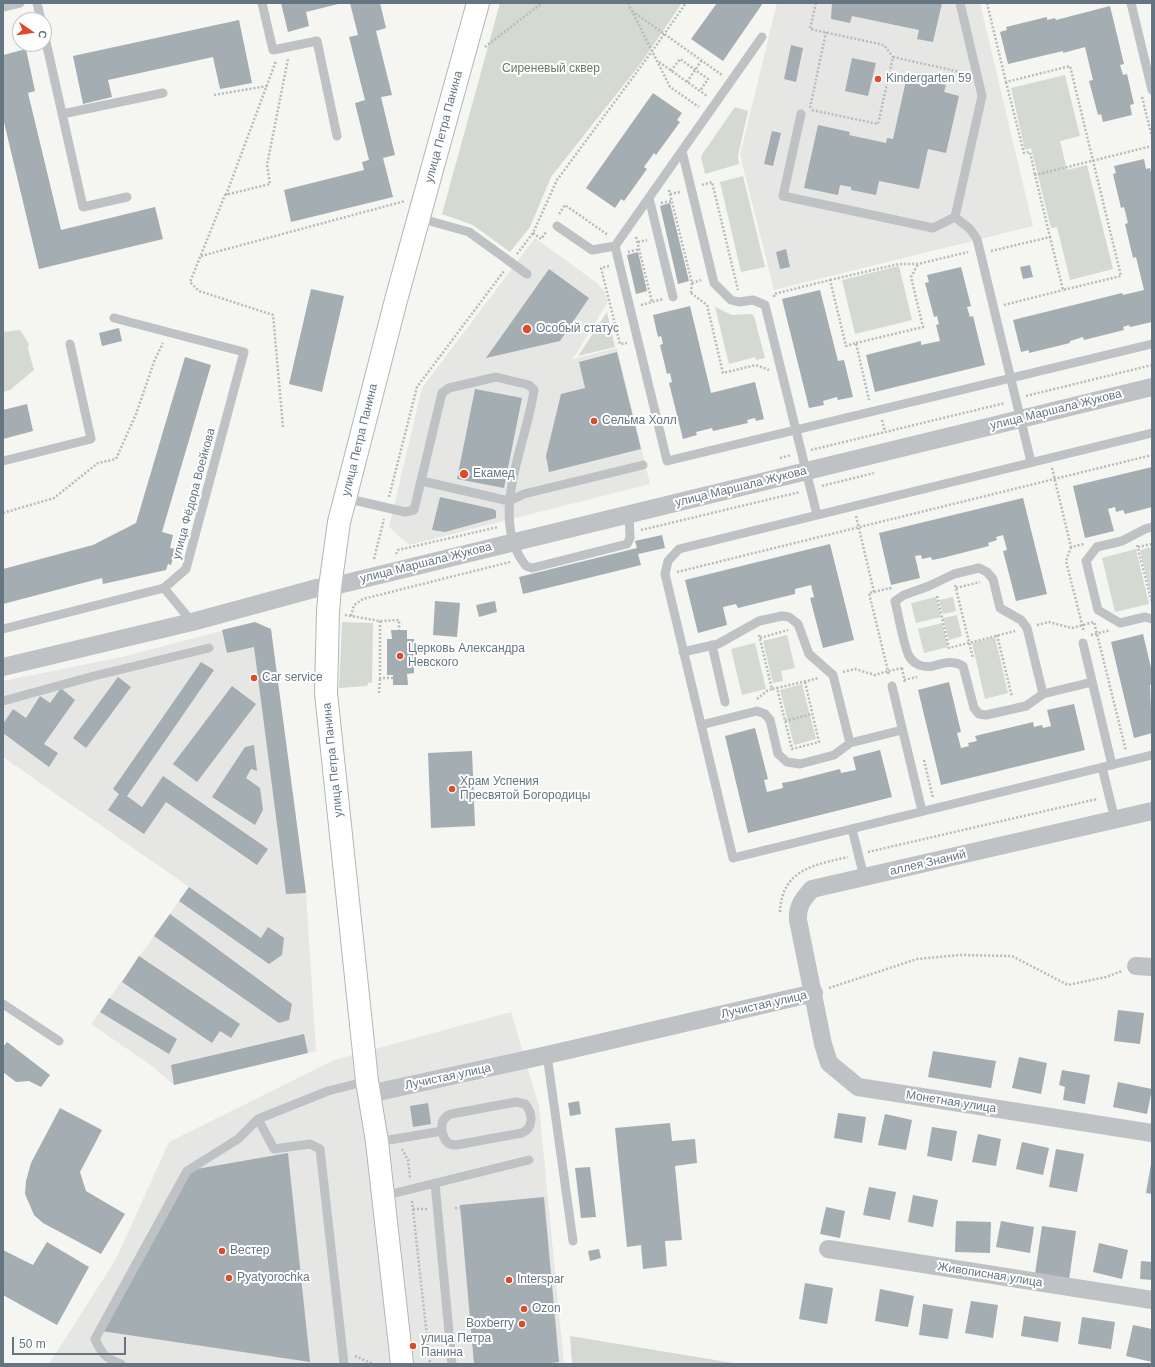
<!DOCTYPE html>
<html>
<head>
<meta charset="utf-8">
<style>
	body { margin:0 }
	#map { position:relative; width:1155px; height:1367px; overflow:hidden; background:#f5f5f1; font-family:Arial,sans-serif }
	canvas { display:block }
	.frame { position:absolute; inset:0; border:4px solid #657682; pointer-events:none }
	.north { position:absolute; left:12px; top:12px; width:40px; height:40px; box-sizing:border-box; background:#fff; border:1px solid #c1c8cd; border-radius:50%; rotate:103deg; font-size:11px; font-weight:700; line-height:16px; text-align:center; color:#657682 }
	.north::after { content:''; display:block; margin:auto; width:14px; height:18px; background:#dd4b29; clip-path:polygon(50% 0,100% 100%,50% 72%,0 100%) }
	.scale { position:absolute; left:12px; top:1337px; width:114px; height:18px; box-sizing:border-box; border:2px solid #657682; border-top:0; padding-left:5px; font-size:12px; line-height:14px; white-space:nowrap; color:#657682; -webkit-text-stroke:3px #fff; paint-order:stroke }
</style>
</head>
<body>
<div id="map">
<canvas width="1155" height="1367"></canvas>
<div class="frame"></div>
<div class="north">С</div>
<div class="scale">50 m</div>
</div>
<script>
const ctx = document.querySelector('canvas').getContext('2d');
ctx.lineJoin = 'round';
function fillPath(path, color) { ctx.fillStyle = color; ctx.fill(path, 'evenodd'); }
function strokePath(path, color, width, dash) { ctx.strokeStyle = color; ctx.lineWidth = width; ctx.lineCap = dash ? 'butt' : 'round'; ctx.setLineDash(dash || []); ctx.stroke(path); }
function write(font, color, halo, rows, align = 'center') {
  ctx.font = font + ' Arial,sans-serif'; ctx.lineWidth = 4; ctx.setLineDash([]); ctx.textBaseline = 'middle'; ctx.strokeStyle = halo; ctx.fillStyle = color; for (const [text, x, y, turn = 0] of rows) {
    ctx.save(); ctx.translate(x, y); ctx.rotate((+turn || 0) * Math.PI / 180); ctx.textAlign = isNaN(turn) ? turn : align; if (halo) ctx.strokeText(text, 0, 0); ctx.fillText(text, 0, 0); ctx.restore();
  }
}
const built = new Path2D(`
	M777,3H980L1033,226L774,290L740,155Z
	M535,238L597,283L604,291L608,302L573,359L617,348L650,484L409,545L389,527L422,388Z
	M255,622L271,629L306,893L316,1051L174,1085L152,1066L91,1024L189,887L3,757V681L122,657Z
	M511,1012L539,1106L564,1364H49L116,1259L169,1142L334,1060Z`);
const green = new Path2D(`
	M500,3H682L641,63L551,177L530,227L510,252L473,225L442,214Z
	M1065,75L1080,136L1060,141L1067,170L1087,165L1113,269L1070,280L1057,227L1051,228L1031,148L1025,150L1011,88Z
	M735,107L748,111L738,156L739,164L705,174L701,156Z
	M743,176L765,267L741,272L720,182Z
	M899,266L912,320L855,334L842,280Z
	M715,307L732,315L751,314L754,316L765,358L756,360L755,357L729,364Z
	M607,312L615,347L578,356Z
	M20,330L29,344L28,349L34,370L10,390L3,392V332Z
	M1152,547V600L1140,550Z
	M1136,549L1149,604L1115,612L1102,558Z
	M936,597L941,617L916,623L911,603Z
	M953,597L956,611L943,614L939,600Z
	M957,615L962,636L949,640L943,618Z
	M342,622L373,623L372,683L369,682L367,686L339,688Z
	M942,623L948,647L924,653L918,629Z
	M787,635L795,668L781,671L783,681L773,683L763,641Z
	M995,637L1008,693L985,699L972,643Z
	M755,643L766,689L742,695L731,649Z
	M802,684L816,739L794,745L780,690Z
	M570,1336L739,1364H572Z`);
const building = new Path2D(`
	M281,3H338V4L306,12L309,26L288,32Z
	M350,3H380L386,28L376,31L392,95L381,97L395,155L383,158L393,197L291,222L284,190L364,170L362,162L369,160L355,103L365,100L349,37L358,35Z
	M717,3H763L723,61L691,39Z
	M832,3H942L933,42L917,39L919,30L852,16L850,23L831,19Z
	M1110,6L1124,64L1120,65L1123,75L1127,74L1134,104L1130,105L1132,115L1103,122L1101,114L1098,115L1089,81L1093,80L1085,47L1063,53V51L1008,64L1000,32L1007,30L1006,27L1047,17V20L1055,18L1056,20Z
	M239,20L252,83L220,89L213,57L108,80L112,97L83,104L73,56Z
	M791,45L803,48L796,82L784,79Z
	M26,49L35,91L28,93L61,230L155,207L163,239L39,269L3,118V55Z
	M852,58L876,63L868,96L845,91Z
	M907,76L946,85L944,92L959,96L946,153L928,149L919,189L879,181L876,195L851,190V187L840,185L838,195L804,188L818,125L850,132L849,135L886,143L887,138L893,139Z
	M653,93L682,113L677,120L680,122L656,155L654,153L644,167L647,169L624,201L621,199L615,208L586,188Z
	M772,131L781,133L773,166L764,164Z
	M1144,159L1146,169L1150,168L1152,177V322L1130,327L1129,325L1123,327L1124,330L1084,340L1083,337L1070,341V343L1029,353V350L1021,352L1013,320L1122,293L1123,295L1144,290L1136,257L1133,258L1125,224L1128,223L1124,207L1121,208L1113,174L1116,173L1114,166Z
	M670,203L689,281L678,284L660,206Z
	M786,249L790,267L780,269L776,252Z
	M638,252L647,291L636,294L627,255Z
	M1030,265L1033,277L1023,279L1020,267Z
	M961,267L971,306L967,307L970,317L973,316L985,365L875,392L866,355L921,341V345L940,341L936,325L939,324L937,316L934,317L925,283L929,282L927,275Z
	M549,269L589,298L560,341L486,358Z
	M311,289L344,296L322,392L289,384Z
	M820,290L838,361L844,360L853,397L838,400L837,397L823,401L824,405L809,408L782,299Z
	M690,306L711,393L755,382L764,419L756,421L755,418L747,420L748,423L713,431L712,428L696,432L697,435L683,439L669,383L672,382L670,373L667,374L660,345L663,344L661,336L658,337L653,315Z
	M119,328L122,341L102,346L99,333Z
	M617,352L641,449L549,472L546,456L561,394L585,388L579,362Z
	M185,357L211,365L162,532L173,535L170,548L176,549L171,565L168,564L166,570L103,584L102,578L3,604V569L93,545L136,523Z
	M475,389L522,398L504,488L457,479Z
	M27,404L33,431L3,439V410Z
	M1152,467V507L1125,514L1123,510L1116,512L1115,507L1108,509L1114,531L1085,538L1073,486Z
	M440,497L493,509L496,511V518L445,532L432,530Z
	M1023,498L1047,594L1016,601L1003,551L1007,550L1003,535L996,537L997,540L988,543L989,546L942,558L932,560L931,557L922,559L921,555L915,556L920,578L891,585L879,533Z
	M662,535L665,548L638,554L641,565L523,594L519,577L637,548L635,541Z
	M830,544L854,640L823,648L810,598L814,597L811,585L795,589V594L750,605L738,608L736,604L723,607L727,625L698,633L685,580Z
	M435,601L460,603L457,637L433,635Z
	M495,601L497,612L479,617L476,605Z
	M255,622L271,629L306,893L286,894L254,647L227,653L222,630Z
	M391,630H407V639H414V673L407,674L408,685H393V675H387V639H392Z
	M1143,634L1152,672V684L1150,685L1152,733L1134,738L1111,642Z
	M201,662L214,670L127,796L142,807L163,776L268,849L257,865L166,802L144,834L108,810L119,794L113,789Z
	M118,677L131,687L86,748L73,738Z
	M949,682L961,732L957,733L961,748L969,746L968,743L977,741L975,736L1033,722L1034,727L1042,725L1043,728L1051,726L1047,710L1074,704L1085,750L941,785L918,690Z
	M232,686L256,704L197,782L173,764Z
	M61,688L75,700L44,744L58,753L49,767L3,733V724L13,709L26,718L40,696L50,703Z
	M755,728L768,779L764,780L767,792L783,788L782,783L793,781L840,769L841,773L856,770L853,757L880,750L892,797L748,833L725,736Z
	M254,745L257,771L251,769L246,778L260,788L263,810L255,825L212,797L245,747Z
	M472,751L475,826L431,828L428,753Z
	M189,887L261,938L268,927L284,938L282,955L269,964L179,901Z
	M170,914L292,1004L289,1020L279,1023L154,936Z
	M139,956L240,1024L231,1038L220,1031L212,1043L122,982Z
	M109,998L177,1039L169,1054L100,1012Z
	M1118,1010L1144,1013L1140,1044L1114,1041Z
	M304,1034L308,1053L174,1085L171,1065Z
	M7,1042L50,1075L41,1087L29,1081L16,1082L3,1072V1045L4,1046Z
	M933,1051L996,1061L991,1088L928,1077Z
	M1019,1057L1047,1063L1041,1094L1012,1088Z
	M1062,1070L1090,1075L1085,1104L1063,1100L1065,1087L1059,1085Z
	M1118,1082L1152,1089L1147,1114L1113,1107Z
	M579,1101L581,1114L570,1116L568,1103Z
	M428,1103L431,1124L413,1127L410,1106Z
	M60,1108L102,1130L80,1172L86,1191L125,1214L101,1254L43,1223L34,1215L25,1194L26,1181L31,1163Z
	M838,1113L866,1117L862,1143L834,1138Z
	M885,1114L912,1120L906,1150L878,1145Z
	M670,1123L672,1141L695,1139L697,1163L675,1166L682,1240L665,1241L667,1266L643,1269L641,1245L627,1247L615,1128Z
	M932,1127L957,1131L952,1161L927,1156Z
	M978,1134L1001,1139L996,1166L972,1162Z
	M1022,1142L1049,1148L1043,1175L1016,1169Z
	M1056,1149L1084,1154L1077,1192L1049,1187Z
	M288,1153L310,1362L101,1331L191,1170Z
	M1151,1164H1152V1194L1146,1193Z
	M590,1167L596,1217L581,1218L575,1168Z
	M869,1187L896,1192L890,1220L863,1215Z
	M913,1195L938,1200L933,1227L908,1222Z
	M544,1197L559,1362L540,1364H474L460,1205Z
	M826,1207L845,1211L840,1238L820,1234Z
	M956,1221L991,1222L990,1253L955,1252Z
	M1001,1221L1034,1227L1030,1253L996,1247Z
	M1042,1226L1076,1231L1069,1280L1035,1274Z
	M47,1242L89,1267L57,1325L3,1295V1250L33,1265Z
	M1099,1243L1128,1250L1122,1279L1093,1272Z
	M599,1249L601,1258L590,1261L588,1251Z
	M1141,1261L1152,1262V1280L1140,1279Z
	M805,1283L833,1288L827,1324L799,1319Z
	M880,1289L914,1296L908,1327L875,1321Z
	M971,1301L998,1305L993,1338L965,1333Z
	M923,1304L953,1309L948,1339L919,1335Z
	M1024,1316L1061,1322L1058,1342L1021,1336Z
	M1082,1317L1115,1322L1111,1349L1078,1344Z
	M1133,1325L1152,1329V1362L1126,1356Z`);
const path = new Path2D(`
	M628,3L670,87L699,107
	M816,3L810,29L884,45L893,57
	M987,3L1006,82L1070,66L1121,276L1063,290L1050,237
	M1152,3V4
	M632,11L722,75
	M485,47L542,3
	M659,62L707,96
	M671,71L680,59L708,79L700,91
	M687,82L702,60
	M1006,82L1024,153L1030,152L1035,175
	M214,95L267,86
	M1142,97L1152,137
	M810,108L826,32
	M812,110L878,124L893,57L965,73
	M702,185L712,182L738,290
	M669,190L692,283L691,293
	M670,194L680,192
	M226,195L276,61
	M661,203L672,201
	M559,214L565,205L608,235
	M533,233L541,239L547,231
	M636,237L652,302
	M638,242L647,240
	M991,251L1050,237L1035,175L1152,146
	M628,252L639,249
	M517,254L533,233L557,180L653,50L686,3
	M201,256L405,201
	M609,266L601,268L620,344L627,343
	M830,280L899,264H918L968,252
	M692,283L701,280
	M691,293L707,305L723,373L756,365L769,370
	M774,297V294L830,280L846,346L856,343L869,400
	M641,305L663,299
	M1004,305L1063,290
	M856,343L923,327L911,277L918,264
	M1026,396L1152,365
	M882,420L885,432
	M283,427L273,315L199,291L190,282L225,195L270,184L267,165L288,59
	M811,450L1005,403
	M780,458L791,455
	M1052,468L1071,547L1084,544
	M822,486L874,473
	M389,497L417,387L504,271
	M3,513L54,498L98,463L116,459L136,414L155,359L163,343
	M856,516L874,592L869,593L888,671L903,668
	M641,530L800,492
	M1137,545L1152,603
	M1071,547L1066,561L1084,632
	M1138,547L1152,544
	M396,554L398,550L498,527
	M374,559L384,519
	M677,572L1152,455
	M955,585L973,658
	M956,588L980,582
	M874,592L890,588L893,590
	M937,596L949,648L1015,631
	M345,615L380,621L399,620V630
	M351,616L354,605L363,599L510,562
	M380,621V678H393
	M1037,625L1049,622L1072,628L1094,622L1126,751
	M759,635L772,689L777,688
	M997,635L1012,697
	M1091,635L1110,630
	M760,638L788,630
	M902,668L905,683
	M843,672L855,669L875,675L888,671L889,676
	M904,680L917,677
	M805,682L819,742L792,749L777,688L819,678
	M379,693L380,678
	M757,699L767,691L772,689
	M785,721L812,714
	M924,760L933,798
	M868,852L1097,799
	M780,912C782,869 814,865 848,857
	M829,988L917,959L960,955L1012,956L1068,985L1106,977L1122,971
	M402,1149L408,1160L410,1178
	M412,1201L430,1364
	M455,1208H460
	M413,1209H427
	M355,1356L373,1364`);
const lane = new Path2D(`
	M37,3L41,20
	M262,3L273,50L317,41L337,136
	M1131,3L1152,90
	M3,7L20,3
	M44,33L83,207L127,197
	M62,114L163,93
	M801,114L783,196L933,228L955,217
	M682,151L714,283L731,300L739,302L753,300L765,305L817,515
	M649,198L673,297
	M955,217L970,229L977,239L1031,462
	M955,217L982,96L960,3
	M419,218L469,232L527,274
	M557,226L592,250L615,246L762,37
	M615,246L667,461L1152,344
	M1152,433L679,549L668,561L665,574L733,858L1152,755
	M3,461L91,439L70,344
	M422,481L509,501L524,494L643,465
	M345,498L405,512L414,510L442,393L449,388L496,377L529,385L534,390C527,443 487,518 526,566L532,568L627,544L630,538L629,514
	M1152,527L1145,529L1122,541L1097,547L1086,561L1098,610L1120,623L1145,617L1152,619
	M164,588L192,622
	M3,629L164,588L186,569L244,352L114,318
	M1083,643L1112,765
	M712,645L725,702
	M683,652L718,644L759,621L782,616L789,617L798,624L809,654L833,675L850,743
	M892,686L922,811
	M1043,694L1027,628L1021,620L1000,608L993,579L987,572L979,568L954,574L929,586L904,595L895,601C898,613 904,647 909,656C914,665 924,668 933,666C944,663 953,660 963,666L974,708L979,714L986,715L1026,706L1043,694L1092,682
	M3,701L94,676L209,648
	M701,725L757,711L765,714L770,720L778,754L787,762L800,764L834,755L850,743L902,730
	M1102,767L1115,820
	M852,829L864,877
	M3,1004L59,1041
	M547,1055L573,1241
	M258,1119L274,1149L310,1144L320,1149L344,1364
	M377,1142L442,1131C444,1140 447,1145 456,1145L522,1133C534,1128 533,1113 525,1104L516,1102L451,1114C443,1117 441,1123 442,1131
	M435,1183L452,1364
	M383,1196L529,1160
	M121,1364C105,1358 102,1354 95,1339L187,1171L238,1139L258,1119L328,1091L367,1081`);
const street = new Path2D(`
	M3,667L192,622L317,588L330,587L1152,387
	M1152,811L812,889C803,899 797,906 798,920L823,1044L829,1063L858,1087L1152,1133
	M1136,966L1152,967
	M369,1094L547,1055L814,993
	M828,1249L1152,1300`);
const secondary = new Path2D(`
	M402,1364L377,1142L367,1081L326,693L328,612L330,587L339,522L396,300L478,3`);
const markers = [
	[878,79,4,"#dd4b29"],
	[527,329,5,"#dd4b29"],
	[594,421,4,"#dd4b29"],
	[464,474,5,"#dd4b29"],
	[400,656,4,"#dd4b29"],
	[254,678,4,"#dd4b29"],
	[452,789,4,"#dd4b29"],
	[222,1251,4,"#dd4b29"],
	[229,1278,4,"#dd4b29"],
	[509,1280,4,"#dd4b29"],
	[524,1309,4,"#dd4b29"],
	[522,1324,4,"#dd4b29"],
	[413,1346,4,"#dd4b29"]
];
const parkNames = [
	["Сиреневый сквер",551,69]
];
const poiNames = [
	["Kindergarten 59",886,79],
	["Особый статус",536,329],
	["Сельма Холл",602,421],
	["Екамед",473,474],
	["Церковь Александра",408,649],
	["Невского",408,663],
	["Car service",262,678],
	["Храм Успения",460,782],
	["Пресвятой Богородицы",460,796],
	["Вестер",230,1251],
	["Pyatyorochka",237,1278],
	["Interspar",517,1280],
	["Ozon",532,1309],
	["Boxberry",514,1324,"right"],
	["улица Петра",421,1339],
	["Панина",421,1353]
];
const streetNames = [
	["улица Петра Панина",444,127,-75],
	["улица Маршала Жукова",1056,410,-14],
	["улица Петра Панина",360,440,-76],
	["улица Маршала Жукова",741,487,-14],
	["улица Фёдора Воейкова",194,494,-75],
	["улица Маршала Жукова",426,563,-14],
	["улица Петра Панина",333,760,-96],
	["аллея Знаний",928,863,-13],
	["Лучистая улица",764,1005,-13],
	["Лучистая улица",448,1077,-12],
	["Монетная улица",951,1102,9],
	["Живописная улица",990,1275,9]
];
fillPath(built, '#e6e6e5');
fillPath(green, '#d4dad1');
fillPath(building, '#a4adb2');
strokePath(secondary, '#b0b6ba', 24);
strokePath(path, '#b8bbbd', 2.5, [2, 2]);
strokePath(lane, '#bec2c5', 9);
strokePath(street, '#bec2c5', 18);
strokePath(secondary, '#fff', 22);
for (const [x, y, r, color] of markers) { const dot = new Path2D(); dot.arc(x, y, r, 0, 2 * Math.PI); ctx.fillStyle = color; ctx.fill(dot); strokePath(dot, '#fff', 1.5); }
write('12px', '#697963', '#fff', parkNames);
write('12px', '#657682', '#fff', poiNames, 'left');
write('12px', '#657682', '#fff', streetNames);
</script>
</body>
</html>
